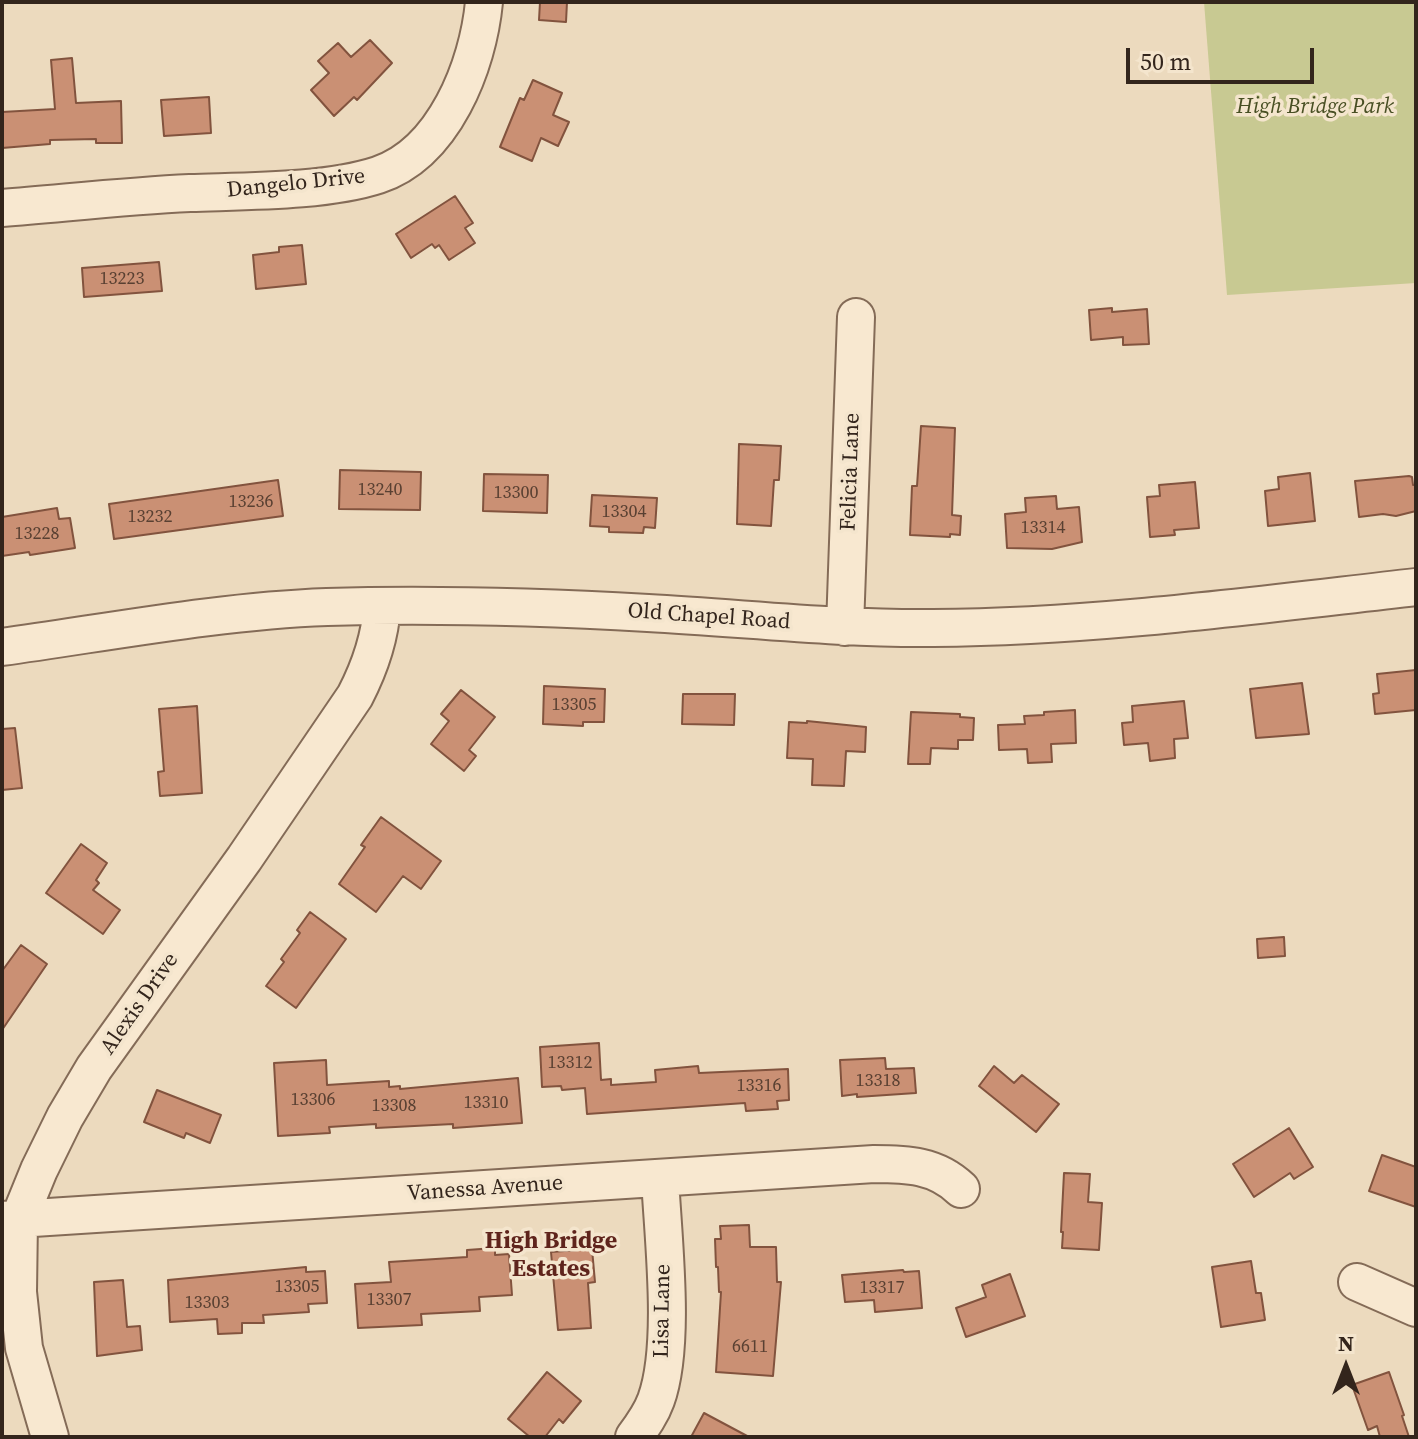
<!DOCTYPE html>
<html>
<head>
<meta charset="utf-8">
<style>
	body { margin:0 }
	#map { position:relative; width:1418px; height:1439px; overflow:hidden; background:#ecdabe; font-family:"Source Serif 4",serif }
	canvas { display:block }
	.frame { position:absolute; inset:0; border:4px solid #33251c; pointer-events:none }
	.north { position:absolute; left:1306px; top:1327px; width:80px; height:80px; -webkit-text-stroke:6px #f4e5cd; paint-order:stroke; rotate:0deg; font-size:22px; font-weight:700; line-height:32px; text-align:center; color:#33251c }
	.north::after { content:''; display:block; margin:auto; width:28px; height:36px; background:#33251c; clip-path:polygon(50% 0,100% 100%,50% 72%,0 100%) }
	.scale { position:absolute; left:1126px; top:48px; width:188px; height:36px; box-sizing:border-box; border:4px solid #33251c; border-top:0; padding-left:10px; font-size:24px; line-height:28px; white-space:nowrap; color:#33251c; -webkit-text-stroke:6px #f4e5cd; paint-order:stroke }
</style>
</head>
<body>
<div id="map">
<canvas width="1418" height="1439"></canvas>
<div class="frame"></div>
<div class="north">N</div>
<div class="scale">50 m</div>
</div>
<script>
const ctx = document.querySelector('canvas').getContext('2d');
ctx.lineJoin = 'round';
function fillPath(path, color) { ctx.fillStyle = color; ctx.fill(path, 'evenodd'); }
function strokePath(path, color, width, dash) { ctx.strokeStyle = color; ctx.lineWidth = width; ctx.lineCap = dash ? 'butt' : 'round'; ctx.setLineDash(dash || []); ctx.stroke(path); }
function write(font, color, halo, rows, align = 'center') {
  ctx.font = font + ' "Source Serif 4",serif'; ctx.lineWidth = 7; ctx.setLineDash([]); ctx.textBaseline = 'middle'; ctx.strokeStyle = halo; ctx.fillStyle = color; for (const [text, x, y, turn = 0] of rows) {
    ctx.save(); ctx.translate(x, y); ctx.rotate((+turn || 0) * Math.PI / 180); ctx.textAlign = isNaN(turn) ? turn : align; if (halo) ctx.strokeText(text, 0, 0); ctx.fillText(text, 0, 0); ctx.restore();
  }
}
const green = new Path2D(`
	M1204,2H1416V283L1227,295Z`);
const building = new Path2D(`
	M540,2H567L566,22L539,20Z
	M370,40L392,63L357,100L354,97L334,116L311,90L329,73L318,61L338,43L351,57Z
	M72,58L76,103L121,101L122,143H96V139L50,140V144L2,148V112L55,109L51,60Z
	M533,80L562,93L553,115L569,122L558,146L541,138L532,161L500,147L520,98L524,100Z
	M209,97L211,133L164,136L161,100Z
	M455,196L473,223L465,228L475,243L449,260L439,245L435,248L432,244L411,258L396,234Z
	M302,245L306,284L256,289L253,255L279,252V247Z
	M159,262L162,291L84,297L82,268Z
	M1112,308V312L1147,309L1149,344L1123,345V337L1091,340L1089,310Z
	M921,426L955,428L952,515L961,516L960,535L950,534V537L910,535L912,486H917Z
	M739,444L781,446L779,480H774L771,526L737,524Z
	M340,470L421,472L420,510L339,509Z
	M1310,473L1315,521L1268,526L1265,491L1279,489L1278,477Z
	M484,474L548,475L547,513L483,511Z
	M1409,476L1412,477L1413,485H1416V511L1396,516L1383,514L1359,517L1355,481Z
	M278,480L283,516L114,539L109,504Z
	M1195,482L1199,528L1174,530L1175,535L1150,537L1147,497L1160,496L1159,485Z
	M592,495L657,498L655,528L644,527L643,533L609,532V527L590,526Z
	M1056,496L1057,509L1079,507L1082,542L1052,549L1007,548L1005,514L1026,512L1025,498Z
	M57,508L59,519L70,518L75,548L30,555L29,552L2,556V517Z
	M1416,670V710L1375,714L1373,694L1379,693L1377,674Z
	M1302,683L1309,734L1256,738L1250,689Z
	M544,686L605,689L604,722H583V726L543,724Z
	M461,690L495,717L469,750L476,756L464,771L431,744L449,721L441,714Z
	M683,694H735L734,725L682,724Z
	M1184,701L1188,738L1174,739L1175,758L1150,761L1148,743L1124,745L1122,723L1133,722L1132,706Z
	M197,706L202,793L160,796L158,772L164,771L159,709Z
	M1075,710L1076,743L1051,744L1052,762L1028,763L1027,749L999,750L998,725L1025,724L1024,716L1044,715V712Z
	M911,712L960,714V717L974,718L973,740H958V749L931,748L930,764H908Z
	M807,721L866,727L865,752L846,751L844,786L812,785L813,759L787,758L789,722L807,723Z
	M15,728L22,788L2,790V729Z
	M381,817L441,861L421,889L403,876L376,912L339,884L365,847L361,845Z
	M81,844L107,863L96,880L99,883L93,890L120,910L103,934L46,893Z
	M310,912L346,939L296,1008L266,986L284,962L281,959L300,933L297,930Z
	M1284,937L1285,956L1258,958L1257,939Z
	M21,945L47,964L2,1030V971Z
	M599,1043L601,1080L611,1079V1085L656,1082L655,1070L698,1066L699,1073L788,1069L789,1100L777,1101L778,1109L746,1111L745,1103L587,1114L585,1088L562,1090L561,1086L542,1087L540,1047Z
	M885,1058L886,1069L914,1068L916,1093L857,1097V1094L842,1096L840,1060Z
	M326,1060L327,1085L389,1081V1087L400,1086V1089L518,1078L522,1123L453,1128V1124L376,1128V1124L329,1127L330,1133L278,1136L274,1063Z
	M994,1066L1014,1083L1022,1075L1059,1104L1036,1132L979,1086Z
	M157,1090L221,1115L210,1143L186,1133L184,1138L144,1122Z
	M1289,1128L1313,1167L1294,1179L1290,1173L1254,1197L1233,1164Z
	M1382,1155L1416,1167V1207L1369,1191Z
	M1064,1173L1090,1174L1088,1202L1102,1203L1099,1250L1062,1248L1063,1232H1061Z
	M749,1225L750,1247H776L777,1282H781L773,1376L716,1372L721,1292H719L718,1267H716L715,1239H721L720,1226Z
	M495,1248V1255L509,1254L512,1295L479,1297L480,1311L421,1314L422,1325L358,1328L355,1284L391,1282L389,1262L467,1257V1250Z
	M592,1249L595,1282L588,1283L591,1328L558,1330L551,1252Z
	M1251,1261L1256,1293H1261L1265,1320L1221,1327L1212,1267Z
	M306,1267V1272L325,1271L327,1303L308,1304L309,1312L263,1315L264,1323H242V1333L218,1334L217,1319L170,1322L168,1280Z
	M903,1270L904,1272L919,1271L922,1308L875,1312L874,1300L845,1302L842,1275Z
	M1010,1274L1025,1316L966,1337L956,1308L986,1297L982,1285Z
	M123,1280L127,1327L140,1326L142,1350L97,1356L94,1282Z
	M547,1372L581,1401L563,1423L559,1419L545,1437H530L508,1419Z
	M1389,1372L1404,1415L1402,1416L1409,1437H1380L1377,1426L1368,1430L1352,1385Z
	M704,1413L749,1437H691Z`);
const minor = new Path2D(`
	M2,208C65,203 127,196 190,193C246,191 326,192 378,175C444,153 478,66 484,2
	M845,627L856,317
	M2,647C110,632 219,611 327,607C434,604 542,607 648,613C743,618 838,629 933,628C1095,627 1256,605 1416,587
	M2,1220L874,1164C907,1164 936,1165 961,1189
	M1357,1282L1416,1308
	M50,1437L24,1348L18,1292L19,1219L39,1170L65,1117L94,1068L244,859L355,696C370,667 380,639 382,606
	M634,1437C643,1425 651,1414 656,1400C676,1345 663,1238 660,1178`);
const numberNames = [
	["13223",122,279],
	["13240",380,490],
	["13300",516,493],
	["13236",251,502],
	["13304",624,512],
	["13232",150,517],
	["13314",1043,528],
	["13228",37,534],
	["13305",574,705],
	["13312",570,1063],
	["13318",878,1081],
	["13316",759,1086],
	["13306",313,1100],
	["13310",486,1103],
	["13308",394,1106],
	["13305",297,1287],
	["13317",882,1288],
	["13307",389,1300],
	["13303",207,1303],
	["6611",750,1347]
];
const parkNames = [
	["High Bridge Park",1315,107]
];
const streetNames = [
	["Dangelo Drive",296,184,-6],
	["Felicia Lane",851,472,-88],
	["Old Chapel Road",709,617,4],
	["Alexis Drive",140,1004,-55],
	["Vanessa Avenue",485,1189,-4],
	["Lisa Lane",663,1311,-89]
];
const neighbourhoodNames = [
	["High Bridge",551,1242],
	["Estates",551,1270]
];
fillPath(green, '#c8c992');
fillPath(building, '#ca9074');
strokePath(building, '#82533e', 2);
strokePath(minor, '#846b57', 40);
strokePath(minor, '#f8e8d0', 36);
write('18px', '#594032', null, numberNames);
write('italic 22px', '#484f23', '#f4e5cd', parkNames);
write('22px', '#33251c', '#f4e5cd', streetNames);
write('bold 24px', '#5f241c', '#f4e5cd', neighbourhoodNames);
</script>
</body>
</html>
